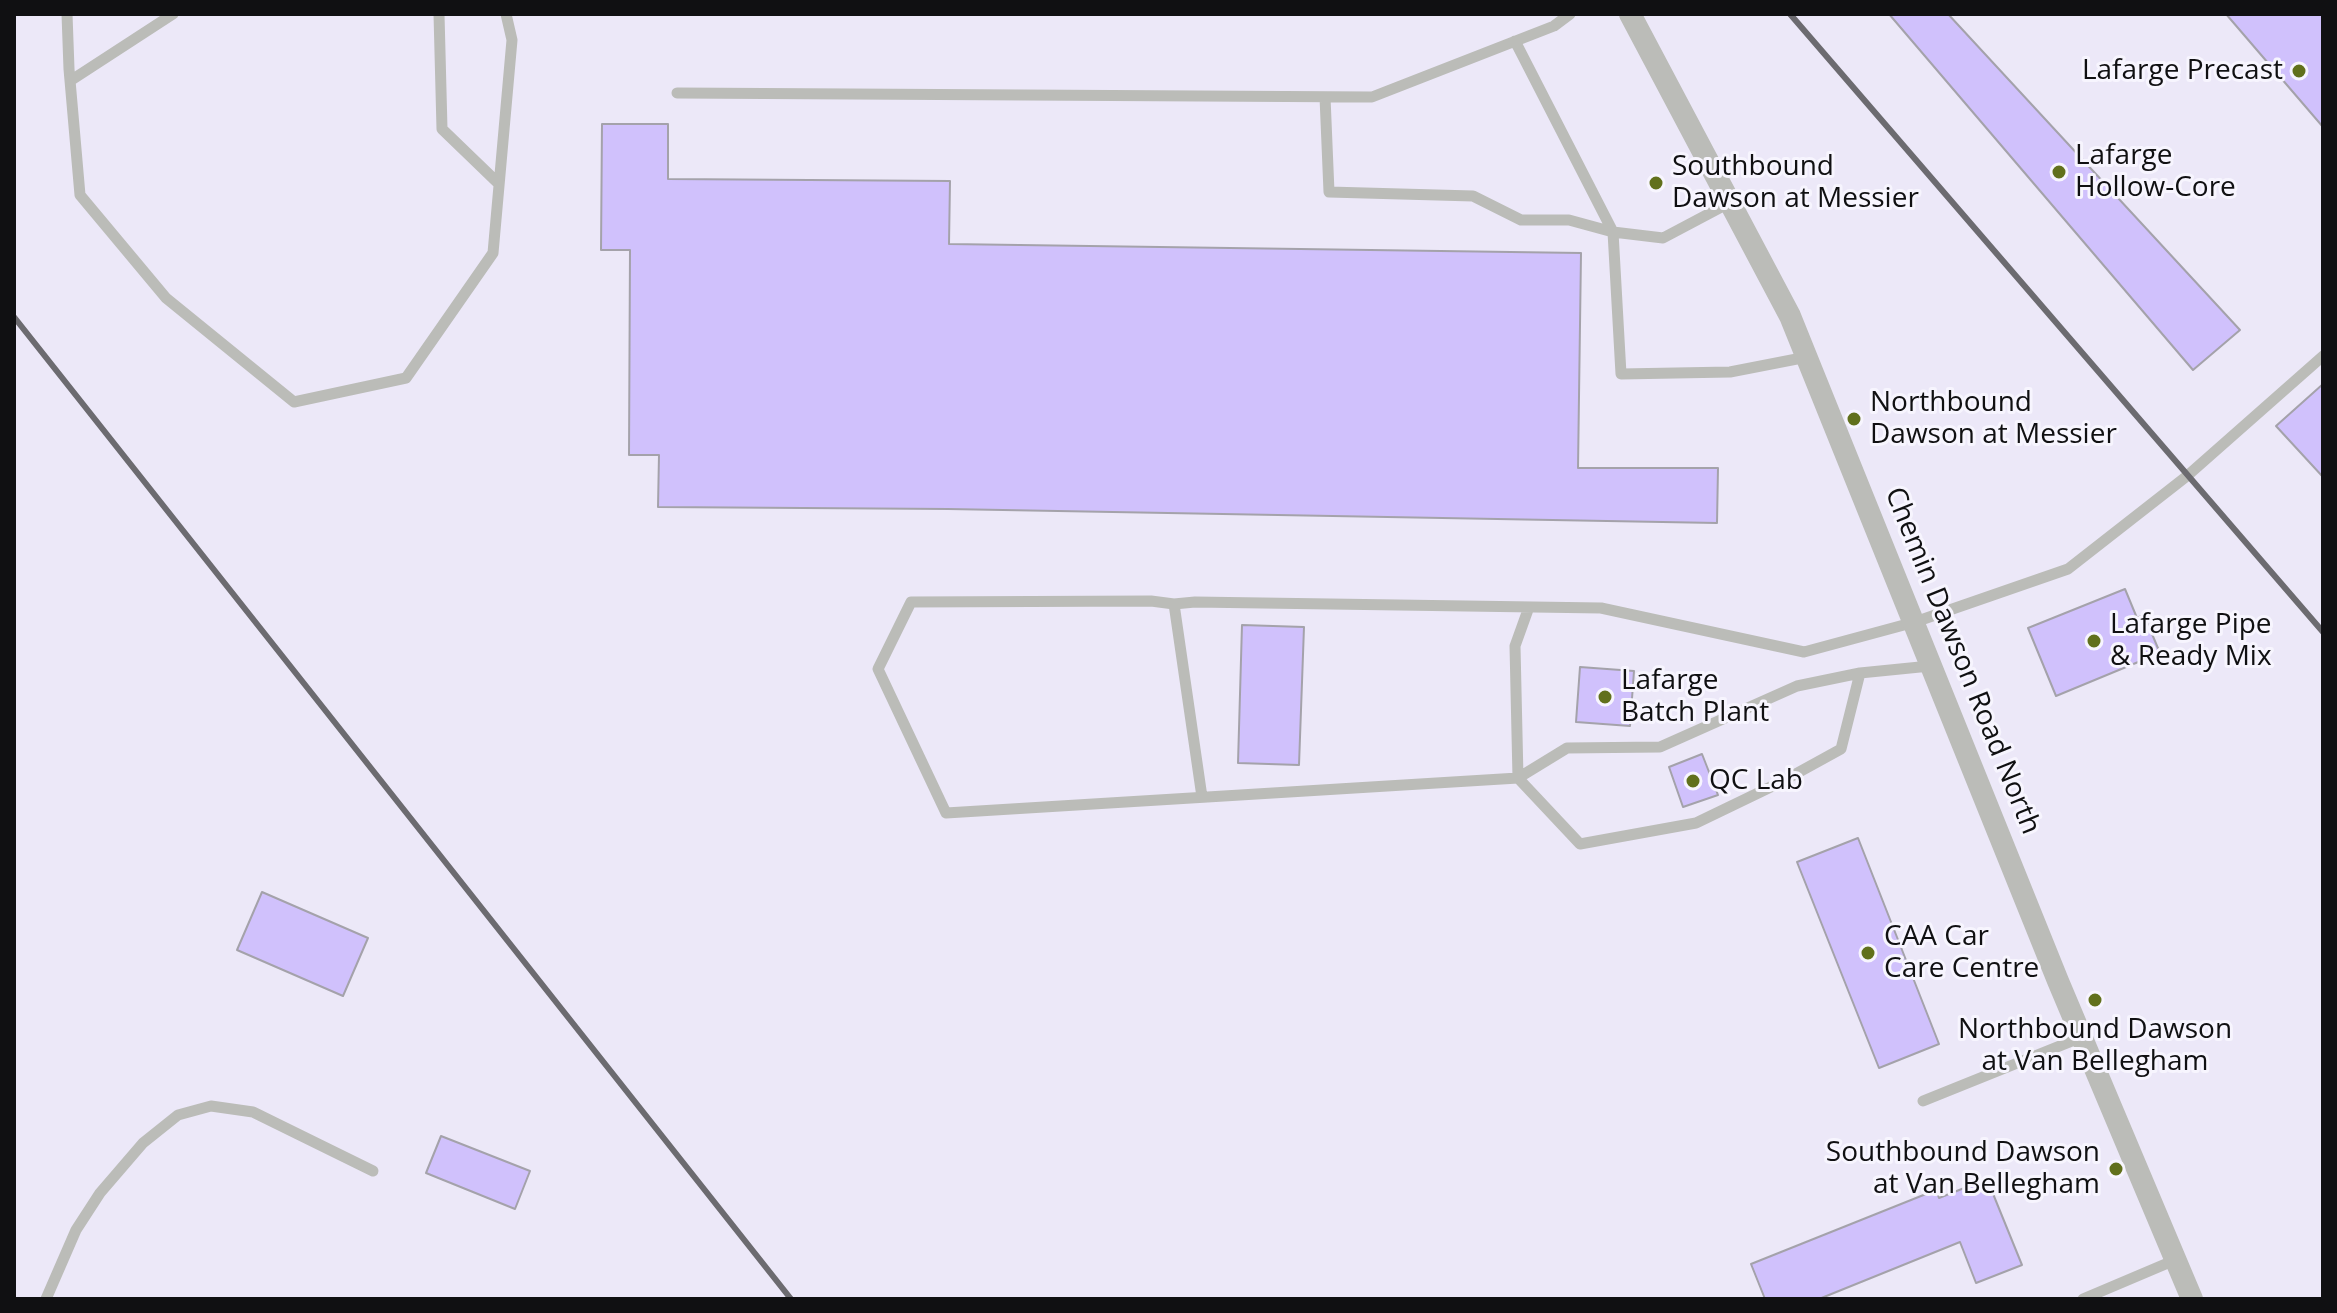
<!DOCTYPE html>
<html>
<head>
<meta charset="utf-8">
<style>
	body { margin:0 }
	#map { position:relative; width:2337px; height:1313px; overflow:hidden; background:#f7f5fe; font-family:"Open Sans",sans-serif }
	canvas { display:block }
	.frame { position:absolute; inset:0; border:16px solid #101012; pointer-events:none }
</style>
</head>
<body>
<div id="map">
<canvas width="2337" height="1313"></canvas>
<div class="frame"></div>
</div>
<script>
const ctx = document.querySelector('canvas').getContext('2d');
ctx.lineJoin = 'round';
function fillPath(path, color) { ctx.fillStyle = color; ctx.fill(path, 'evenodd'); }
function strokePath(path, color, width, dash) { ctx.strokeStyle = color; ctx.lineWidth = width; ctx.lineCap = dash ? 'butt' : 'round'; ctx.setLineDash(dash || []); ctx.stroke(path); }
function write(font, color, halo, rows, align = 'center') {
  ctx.font = font + ' "Open Sans",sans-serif'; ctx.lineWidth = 6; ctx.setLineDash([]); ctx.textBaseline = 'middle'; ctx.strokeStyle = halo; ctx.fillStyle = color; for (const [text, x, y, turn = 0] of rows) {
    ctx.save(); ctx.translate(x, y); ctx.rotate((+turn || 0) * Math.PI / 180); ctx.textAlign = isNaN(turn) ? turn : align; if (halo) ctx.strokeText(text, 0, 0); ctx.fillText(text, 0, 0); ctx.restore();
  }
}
const built = new Path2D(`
	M14,14H2323V1299H14Z`);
const building = new Path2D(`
	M1889,14H1948L2240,330L2193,370Z
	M2226,14H2323V127Z
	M602,124H668V179L950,181L949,244L1581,253L1578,468H1718L1717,523L948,509L658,507L659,455H629L630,250H601Z
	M2323,384V477L2276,426Z
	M2125,589L2137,618L2144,615L2160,653L2056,696L2028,628Z
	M1242,625L1304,627L1299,765L1238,763Z
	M1580,667L1634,671L1630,726L1576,722Z
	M1702,754L1718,795L1683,807L1669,767Z
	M1858,838L1939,1044L1879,1068L1797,862Z
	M262,892L368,938L343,996L237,950Z
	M441,1136L530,1171L515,1209L426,1173Z
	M1987,1179L2022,1265L1976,1283L1960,1242L1819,1299H1765L1751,1264L1936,1190L1939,1198Z`);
const lane = new Path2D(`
	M67,14L69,69L80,195L166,298L294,402L406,378L493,253L512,40L506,14
	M439,14L442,129L499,184
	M1515,41L1613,232L1621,374L1730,372L1807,357
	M70,81L173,14
	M677,93L1372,97L1554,26L1570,14
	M1325,97L1329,192L1473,196L1521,220H1569L1613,232L1663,238L1731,202
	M1174,604L1202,797
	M1529,607L1515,646L1518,778L1580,844L1696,823L1781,782L1841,749L1860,673
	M1930,666L1860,673L1797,686L1660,747L1567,748L1518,778L946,813L878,669L911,602L1151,601L1174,604L1195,602L1601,608L1804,652L1915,622L2068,569L2187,476L2323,356
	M1923,1101L2082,1037
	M46,1299L76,1230L100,1193L143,1143L178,1115L211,1106L253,1112L373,1171
	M2083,1299L2175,1260`);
const street = new Path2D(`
	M1630,14L1790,316L2058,981L2192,1299`);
const rail = new Path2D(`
	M1790,14L2323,632
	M14,317L791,1299`);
const markers = [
	[2299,71,8,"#61701c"],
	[2059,172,8,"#61701c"],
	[1656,183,8,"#61701c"],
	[1854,419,8,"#61701c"],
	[2094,641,8,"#61701c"],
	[1605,697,8,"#61701c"],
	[1693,781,8,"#61701c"],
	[1868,953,8,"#61701c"],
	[2095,1000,8,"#61701c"],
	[2116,1169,8,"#61701c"]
];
const poiNames = [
	["Lafarge Precast",2283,71,"right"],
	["Lafarge",2075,156],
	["Hollow-Core",2075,188],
	["Southbound",1672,167],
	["Dawson at Messier",1672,199],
	["Northbound",1870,403],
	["Dawson at Messier",1870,435],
	["Lafarge Pipe",2110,625],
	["& Ready Mix",2110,657],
	["Lafarge",1621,681],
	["Batch Plant",1621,713],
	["QC Lab",1709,781],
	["CAA Car",1884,937],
	["Care Centre",1884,969],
	["Northbound Dawson",2095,1030,"center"],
	["at Van Bellegham",2095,1062,"center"],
	["Southbound Dawson",2100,1153,"right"],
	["at Van Bellegham",2100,1185,"right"]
];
const streetNames = [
	["Chemin Dawson Road North",1962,661,68]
];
fillPath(built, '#ece8f8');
fillPath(building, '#d0c1fc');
strokePath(building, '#a4a2aa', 2);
strokePath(lane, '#bbbcb8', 11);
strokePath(street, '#bbbcb8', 22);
strokePath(rail, '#6c6b70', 6);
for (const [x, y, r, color] of markers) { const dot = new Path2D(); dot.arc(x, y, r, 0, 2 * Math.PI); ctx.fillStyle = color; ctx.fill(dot); strokePath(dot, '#f7f5fe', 3); }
write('28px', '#101012', '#f7f5fe', poiNames, 'left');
write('28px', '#101012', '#f7f5fe', streetNames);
</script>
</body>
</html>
